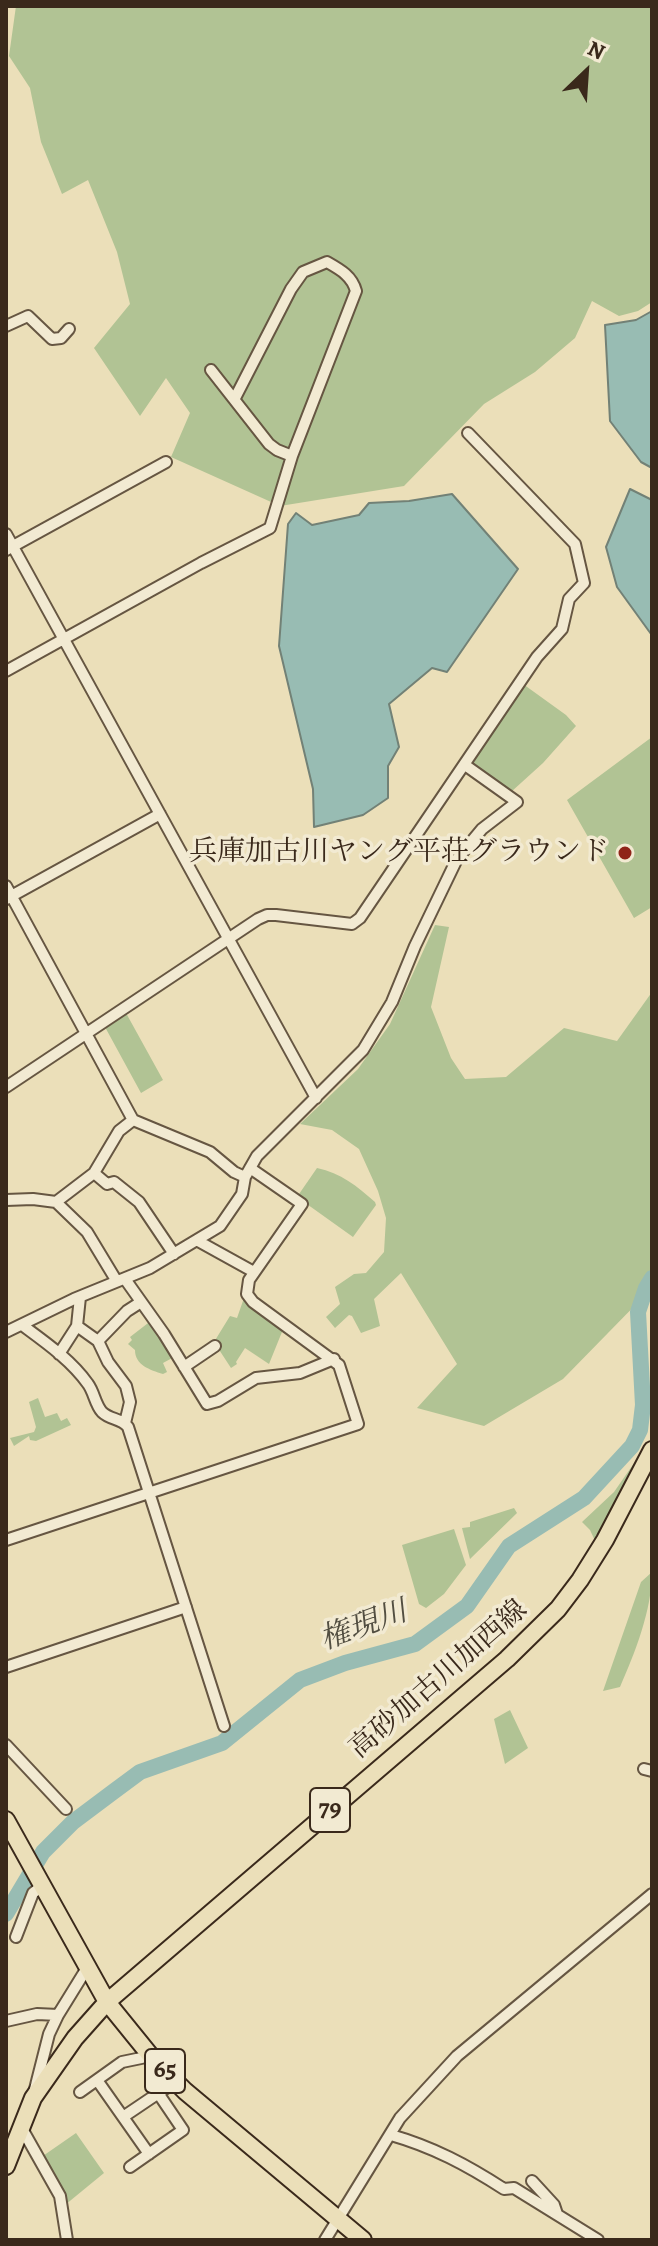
<!DOCTYPE html>
<html>
<head>
<meta charset="utf-8">
<style>
	body { margin:0 }
	#map { position:relative; width:658px; height:2246px; overflow:hidden; background:#ebdfb9; font-family:Alegreya,serif }
	canvas { display:block }
	.frame { position:absolute; inset:0; border:8px solid #3a291b; pointer-events:none }
	.north { position:absolute; left:546px; top:32px; width:80px; height:80px; -webkit-text-stroke:6px #f2ead2; paint-order:stroke; rotate:25deg; font-size:22px; font-weight:700; line-height:32px; text-align:center; color:#3a291b }
	.north::after { content:''; display:block; margin:auto; width:28px; height:36px; background:#3a291b; clip-path:polygon(50% 0,100% 100%,50% 72%,0 100%) }
</style>
</head>
<body>
<div id="map">
<canvas width="658" height="2246"></canvas>
<div class="frame"></div>
<div class="north">N</div>
</div>
<script>
const ctx = document.querySelector('canvas').getContext('2d');
ctx.lineJoin = 'round';
function fillPath(path, color) { ctx.fillStyle = color; ctx.fill(path, 'evenodd'); }
function strokePath(path, color, width, dash) { ctx.strokeStyle = color; ctx.lineWidth = width; ctx.lineCap = dash ? 'butt' : 'round'; ctx.setLineDash(dash || []); ctx.stroke(path); }
function write(font, color, halo, rows, align = 'center') {
  ctx.font = font + ' Alegreya,"Noto Serif JP",serif'; ctx.lineWidth = 7; ctx.setLineDash([]); ctx.textBaseline = 'middle'; ctx.strokeStyle = halo; ctx.fillStyle = color; for (const [text, x, y, turn = 0] of rows) {
    ctx.save(); ctx.translate(x, y); ctx.rotate((+turn || 0) * Math.PI / 180); ctx.textAlign = isNaN(turn) ? turn : align; if (halo) ctx.strokeText(text, 0, 0); ctx.fillText(text, 0, 0); ctx.restore();
  }
}
const green = new Path2D(`
	M16,6H652V302L638,311L619,316L592,301L575,338L535,372L484,404L404,486L280,506L171,457L190,413L166,378L140,416L94,348L130,304L117,252L88,180L62,194L41,142L30,88L9,56Z
	M523,684L566,715L576,726L543,763L511,792L470,763Z
	M652,737V907L634,918L567,800Z
	M435,925L449,927L431,1007L451,1058L465,1079L506,1077L564,1028L617,1041L652,992V1288L563,1379L484,1426L417,1408L457,1364L401,1273L374,1299L380,1326L361,1333L352,1316L349,1315L335,1328L326,1317L340,1304L335,1287L354,1274L366,1273L384,1252L386,1218L378,1191L359,1149L332,1130L300,1124L358,1069L390,1024Z
	M126,1013L163,1080L141,1093L105,1027Z
	M317,1168C341,1173 357,1186 375,1202L376,1205L353,1237L297,1197Z
	M244,1298L284,1327L269,1364L245,1348L236,1362L237,1364L231,1368L214,1342L230,1316L237,1318Z
	M152,1320L174,1357L163,1363L167,1372L163,1374C150,1370 135,1365 135,1350L128,1344L132,1340L130,1337Z
	M38,1398L45,1417L57,1413L61,1421L67,1418L71,1425L36,1441L30,1440L29,1436L14,1446L10,1438L34,1432L36,1427L29,1402Z
	M643,1455L597,1545L590,1530L582,1522L614,1492L639,1456Z
	M514,1508L517,1513L470,1559L462,1528L470,1527V1522Z
	M454,1529L466,1565L444,1594L426,1608L419,1604L402,1545Z
	M652,1572C652,1610 635,1653 620,1687L603,1691L641,1582Z
	M510,1710L528,1748L505,1764L494,1719Z
	M76,2133L104,2173L65,2205L40,2158Z`);
const water = new Path2D(`
	M652,311V468L641,462L610,421L605,325L636,320Z
	M630,489L652,500L651,634L617,587L606,547Z
	M452,494L518,569L447,672L432,668L389,704L399,747L388,766V798L363,815L314,827L313,789L279,646L288,524L296,513L312,525L359,515L369,503L409,501Z`);
const river = new Path2D(`
	M6,1914L43,1852L73,1822L113,1792L140,1772L222,1743L300,1680L345,1663L415,1644L467,1606L509,1546L584,1498L632,1446L640,1430L643,1405L638,1312L646,1288L652,1278`);
const street = new Path2D(`
	M6,326L28,316L52,339L61,338L69,329
	M211,370L269,444L277,450L292,456
	M6,534L316,1098
	M6,550L166,462
	M6,671L201,563L270,528L292,456L356,291C352,276 341,270 327,262L303,272L291,289L235,398
	M6,886L133,1120
	M6,899L160,814
	M6,1087L258,919L267,915H276L352,924L360,918L537,657L562,629L569,599L584,583L575,544L468,433
	M94,1173L107,1184L114,1182L139,1202L174,1254
	M6,1200L33,1199L56,1202L94,1173L119,1131L133,1120L210,1152L234,1172L245,1177
	M56,1202L87,1232L116,1280
	M198,1241L254,1272
	M125,1279L164,1334L207,1404L218,1401L256,1378L300,1373L334,1359
	M22,1325C45,1342 71,1360 88,1384C94,1392 95,1404 102,1412C110,1420 121,1418 128,1427L224,1726
	M77,1326L98,1341L108,1362L126,1386L130,1402L125,1423
	M6,1332L74,1299L150,1268L220,1226L242,1194L245,1177L257,1156L363,1050L392,1002L415,946L457,859L482,829L517,802L465,765
	M98,1341L127,1311L141,1302
	M59,1354L77,1326L80,1297
	M184,1367L215,1346
	M6,1540L358,1424L339,1365L253,1302L247,1294L249,1280L302,1204L250,1168
	M6,1667L186,1607
	M6,1745L66,1809
	M644,1769L652,1771
	M16,1937L33,1893L42,1886
	M6,2021L37,2014L58,2015L87,1968
	M97,2080L149,2154
	M80,2092L122,2062L151,2056
	M34,2093L49,2034L58,2015
	M123,2117L169,2086
	M19,2130L25,2134L60,2196L67,2240
	M391,2135C433,2147 467,2165 504,2189L514,2188L598,2240
	M130,2167L183,2130L158,2093
	M532,2181L554,2205L557,2214
	M325,2240L400,2118L457,2056L652,1894`);
const primary = new Path2D(`
	M6,1820L107,2002L154,2060L185,2091L363,2240
	M6,2166L33,2098L75,2038L107,2002L507,1659L558,1609L580,1580L605,1540L652,1450`);
const markers = [
	[625,853,8,"#8f2418"]
];
const shields = [
	[330,1810,40],
	[165,2071,40]
];
const shieldNames = [
	["79",330,1810],
	["65",165,2071]
];
const poiNames = [
	["兵庫加古川ヤング平荘グラウンド",609,853]
];
const streetNames = [
	["高砂加古川加西線",439,1680,-41]
];
const waterNames = [
	["権現川",364,1627,-20]
];
fillPath(green, '#b1c394');
fillPath(water, '#98bcb3');
strokePath(water, '#728176', 2);
strokePath(river, '#98bcb3', 16);
strokePath(street, '#665642', 14);
strokePath(primary, '#3a291b', 20);
strokePath(street, '#f2ead2', 10);
strokePath(primary, '#ebdfb9', 16);
for (const [x, y, r, color] of markers) { const dot = new Path2D(); dot.arc(x, y, r, 0, 2 * Math.PI); ctx.fillStyle = color; ctx.fill(dot); strokePath(dot, '#f2ead2', 3); }
for (const [x, y, w] of shields) { const box = new Path2D(); box.roundRect(x - w / 2, y - 22, w, 44, 6); ctx.fillStyle = '#f2ead2'; ctx.fill(box); strokePath(box, '#3a291b', 2); }
write('bold 26px', '#3a291b', null, shieldNames);
write('28px', '#3a291b', '#f2ead2', poiNames, 'right');
write('28px', '#3a291b', '#f2ead2', streetNames);
write('italic 30px', '#524e41', '#f2ead2', waterNames);
</script>
</body>
</html>
